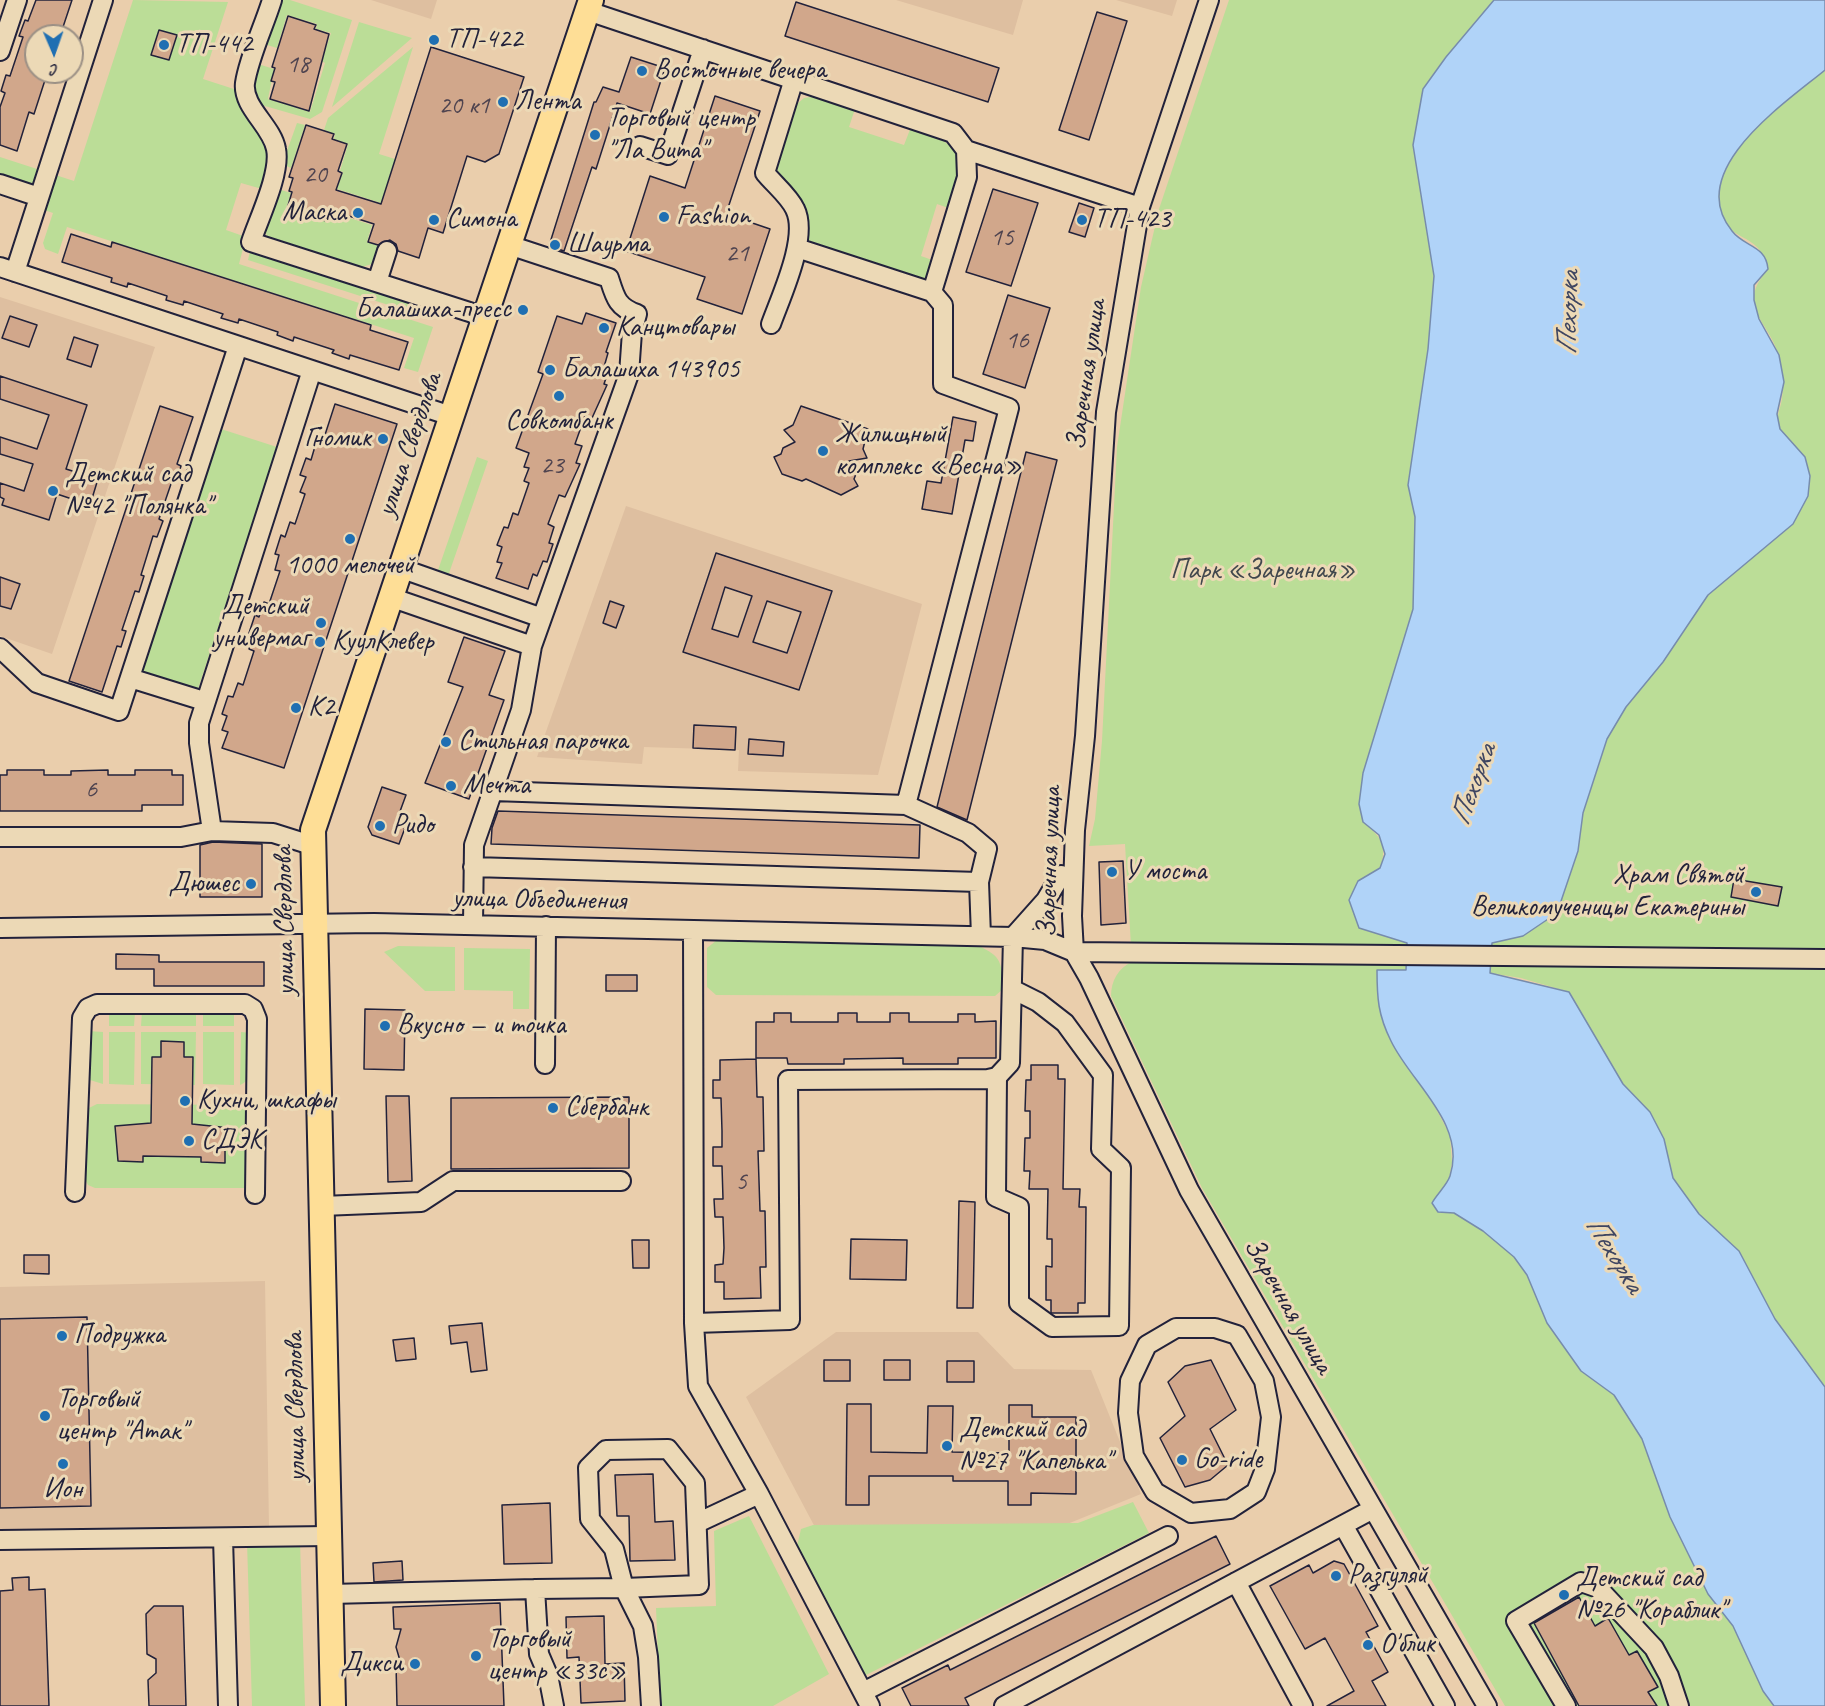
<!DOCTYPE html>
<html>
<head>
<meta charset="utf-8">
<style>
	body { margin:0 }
	#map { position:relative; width:1825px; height:1706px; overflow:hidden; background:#eaceac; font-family:Caveat,sans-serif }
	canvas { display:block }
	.north { position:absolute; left:24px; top:24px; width:60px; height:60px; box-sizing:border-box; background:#ecd9b6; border:2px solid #9b9085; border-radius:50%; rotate:178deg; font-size:16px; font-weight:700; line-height:24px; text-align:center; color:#22223b }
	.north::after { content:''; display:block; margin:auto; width:21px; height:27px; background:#1f6fb2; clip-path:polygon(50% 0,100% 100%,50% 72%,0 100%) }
</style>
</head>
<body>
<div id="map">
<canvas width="1825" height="1706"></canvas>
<div class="north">С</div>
</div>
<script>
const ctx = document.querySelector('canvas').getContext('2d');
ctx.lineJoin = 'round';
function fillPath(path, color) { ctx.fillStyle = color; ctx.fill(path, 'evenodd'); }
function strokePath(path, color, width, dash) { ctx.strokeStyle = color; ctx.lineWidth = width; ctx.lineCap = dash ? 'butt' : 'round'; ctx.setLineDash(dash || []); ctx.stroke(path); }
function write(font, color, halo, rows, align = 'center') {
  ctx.font = font + ' Caveat,sans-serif'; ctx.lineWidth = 6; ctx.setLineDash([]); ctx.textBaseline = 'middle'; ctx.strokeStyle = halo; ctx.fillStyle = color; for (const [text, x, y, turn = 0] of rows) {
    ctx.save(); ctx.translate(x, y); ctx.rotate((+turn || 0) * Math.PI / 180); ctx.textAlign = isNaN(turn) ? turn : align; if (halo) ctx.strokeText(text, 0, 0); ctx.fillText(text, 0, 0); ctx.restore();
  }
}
const built = new Path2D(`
	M371,0H437L431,19Z
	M896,0H1023L1013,35Z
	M1116,0H1177L1172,16Z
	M0,297L155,347L52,654L0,636Z
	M626,506L922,604L878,775L738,771L739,750L644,747L642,764L537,757Z
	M265,1281L269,1528L0,1534V1287Z
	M836,1332H978L1014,1369L1091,1370L1141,1494L1055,1529L817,1531L746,1397Z`);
const green = new Path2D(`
	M133,0L228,2L203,79L237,90L265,140L270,165L262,189L241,183L226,230L246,237L239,264L433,327L418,372L404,368L414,338L67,227L58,254L45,249L43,243L53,213L0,195V157L74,181Z
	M278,0H290L352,20L322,112L310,119L258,104L251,86L258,64L274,69L268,99L310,112L325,63L322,61L331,33L316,29L317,24L287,15L277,48L264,44Z
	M1229,0H1494L1446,57L1423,89L1413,145L1434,276L1428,349L1408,485L1415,517L1413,609L1363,773V822C1381,837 1388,845 1380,868L1358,881L1359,928L1407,943L1406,970L1435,1107L1450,1135L1452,1163L1449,1179L1433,1203L1438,1212L1454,1213L1483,1231L1514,1257L1527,1275L1547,1323L1581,1370L1614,1395L1642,1439L1670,1517L1708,1594L1733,1626L1763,1691L1774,1706H1505L1202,1188L1111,996C1111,981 1118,968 1132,962L1257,964L1258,948L1131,946L1125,844L1089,846L1095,819L1102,741L1117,447L1141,287L1159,209Z
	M359,22L412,38L332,107Z
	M413,47L379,154L395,159L381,203L337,189L343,172L340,171L348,144L334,139L335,134L324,130L328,118Z
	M1825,70V1387L1775,1319L1739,1251L1699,1214L1673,1178L1664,1139L1650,1112L1623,1084L1569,992L1521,978L1490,973L1492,942L1523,936L1578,851L1583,813L1607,739L1626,707L1663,662L1708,595L1793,524L1805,457C1798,449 1785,439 1780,430C1774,418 1781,409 1782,398C1784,387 1782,368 1779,357C1770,320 1734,309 1768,269C1765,263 1762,253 1758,248C1746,235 1729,236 1721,215C1700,160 1789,99 1825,70Z
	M817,96L855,109L849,127L904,145L911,127C935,134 963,145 961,176C961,186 954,199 951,209L937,204L921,256L935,261C932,274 929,279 915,281L814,249L806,238L778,177L777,166L797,104L804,98Z
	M297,123L305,125L291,168L284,165L283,162Z
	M278,189L291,193L286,209L327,222L330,212L372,225L367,242L379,246L372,264L362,267L267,236L265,230Z
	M250,251L432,310L429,318L248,260Z
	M221,429L277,447L198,689L143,671Z
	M477,457L488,461L447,579L436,576Z
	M717,940L973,943C1000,956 1002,958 1003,989L995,996L716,995L707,987V948Z
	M398,946L455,947V991H425L384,952Z
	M464,948L530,949L529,1009H513V991L464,990Z
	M109,1011L135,1012L134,1026H109Z
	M142,1011L196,1012V1026H141Z
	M203,1012H234V1026H203Z
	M88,1031L103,1032V1084L90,1080Z
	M109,1032H135L134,1085L109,1084Z
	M141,1032H196L195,1085L141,1084Z
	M203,1032H234V1085L203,1084Z
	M241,1032L252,1033C252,1049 258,1078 240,1085Z
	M97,1104L239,1105L246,1108L249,1117L248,1180L244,1188H95L88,1185L84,1177L86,1115L89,1108Z
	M1133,1502L1149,1533L864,1676L797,1546L801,1529L813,1525L1078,1523Z
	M749,1516L829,1674L773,1706H660L656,1608L716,1606L714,1531Z
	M247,1542H300L305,1706H252Z`);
const water = new Path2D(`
	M1494,0H1825V70C1785,103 1683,171 1732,231C1744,247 1766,245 1768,269L1754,285V300L1759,319L1779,355L1784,382L1777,414L1780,429L1805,457L1810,476L1808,496L1793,524L1708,595L1663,662L1626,707L1607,739L1583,813L1578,851L1557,913L1523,936L1492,943L1490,973L1569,992L1623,1084L1650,1112L1664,1139L1673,1178L1699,1214L1739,1251L1775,1319L1825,1387V1706H1774L1763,1691L1733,1626L1708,1594L1670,1517L1642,1439L1614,1395L1581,1371L1547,1323L1527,1275L1514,1257L1483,1231L1454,1213L1438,1212L1432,1203C1437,1194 1447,1185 1450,1176C1467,1124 1411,1083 1391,1041C1378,1015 1377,998 1377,970H1406L1407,943L1359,928L1349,900L1358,881L1380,868L1385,854L1379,835L1363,822L1359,804L1363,773L1413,609L1415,517L1408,485L1428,349L1434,276L1413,145L1423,89L1446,57Z`);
const building = new Path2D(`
	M36,0H72L60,36H36V72H43L42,75L46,77L34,114L29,112L17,151L0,145V107L5,93L1,91L6,75L10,76L23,37L19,36L25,20L28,21Z
	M796,2L999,68L988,102L785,36Z
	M1097,12L1127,21L1089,140L1059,130Z
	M288,16L316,25L314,29L329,34L309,111L270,99L275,82L271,81L275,68L272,67Z
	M159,30L177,35L169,60L151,55Z
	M431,47L524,77L499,154L485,162L467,156L443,233L428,228L419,258L398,251L396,244L390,240L378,245L368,242L374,224L330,210L326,221L287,209L292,192L289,191L293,178L289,177L306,125L334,134L332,139L347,144L338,171L342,173L336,190L381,204Z
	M631,57L665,68L650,114L617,103L596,169L592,167L564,251L549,246L594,102H596L603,87L619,92Z
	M715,96L760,111L726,214L770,229L742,314L697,299L705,277L626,251L650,176L685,188Z
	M993,189L1038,203L1011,286L966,272Z
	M1079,203L1094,208L1085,237L1069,232Z
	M71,234L111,247L112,242L371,325L370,330L408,342L399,370L350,355L349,359L332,353L334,350L294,337L293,341L277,335L278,332L239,319L238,323L221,318L223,314L184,301L183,305L166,300L167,296L128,283L127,287L111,282L112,278L62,262Z
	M1008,295L1050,308L1025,388L983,374Z
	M586,313L616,323L606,352L608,353L604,367L609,369L604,384L607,385L592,418L585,416L575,444L582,446L576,463L580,464L565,497L559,495L548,524L554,527L549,543L553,544L547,562L543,561L537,576L533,574L528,589L496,578L502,563L497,562L502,547L497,545L504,527L508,528L513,513L518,515L529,483L524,481L529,468L524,467L529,453L516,448L543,374L538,372L557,316L582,324Z
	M10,316L37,325L29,347L2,338Z
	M74,337L98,345L91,367L67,359Z
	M0,376L87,405L66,469L98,479L90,505L57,494L49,520L2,505L4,499L0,497V483L24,491L33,464L0,454V437L37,449L49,415L0,399Z
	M335,404L397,424L284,768L222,748L228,732L222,730L227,716L222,714L228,696L233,697L238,683L243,685L254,651L249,649L253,635L249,633L255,615L259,617L264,602L269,604L280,571L275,570L279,555L275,554L281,535L285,537L290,522L295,524L305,494L300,492L306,477L300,475L306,458L311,460L316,443L322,444Z
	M160,406L193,417L177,464L181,466L176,482L172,481L159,519L163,521L157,537L153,536L141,575L144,576L139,592L135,591L122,630L126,631L121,647L117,646L102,692L69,681Z
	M801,406L868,429L863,449L867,458L849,461L856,474L854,479L858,486L841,495L806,479L802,481L782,474L774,457L781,454L783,448L795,442L784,430L793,425Z
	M953,417L976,422L973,441L965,440L952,514L922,509L927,481L941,483Z
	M1026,452L1057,460L967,820L937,807Z
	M716,553L832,591L799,690L683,652ZM725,587L752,596L738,637L712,629ZM767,601L801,612L787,653L753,642Z
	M0,577L20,584L11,609L0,606Z
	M610,601L624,606L616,628L603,623Z
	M464,637L505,651L489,695L504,700L469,799L425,783L463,687L448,682Z
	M694,725L736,727L735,750L693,748Z
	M749,739L784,742L783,756L748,754Z
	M7,770H44V775H71V771L108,770V775H135V770H172V775H183V805H142V811H0V775H7Z
	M382,787L406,795L395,825L405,828L399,844L372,835L368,827Z
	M498,811L920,825L919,858L491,844L492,828Z
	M213,842L262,844V897H200V845Z
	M1123,861L1126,923L1101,925L1099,862Z
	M1734,879L1782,887L1778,906L1731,897Z
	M116,954L159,955V962H264V986H154V969H116Z
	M606,975H637V991H606Z
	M365,1009L405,1010L404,1070L364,1069Z
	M774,1013H791V1022H838V1013H857V1022H890V1013H909V1022H958V1014H975V1022L996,1021V1058H958V1064H903V1058L844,1059V1064H788L787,1058H756V1022H774Z
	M161,1041L184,1042V1057H193L192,1124L230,1128V1144H225V1163L201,1162V1157L143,1156V1162L118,1161L115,1126L151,1123L152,1057H161Z
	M756,1059L757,1097H763L764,1151H758L760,1211H765L766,1267H760L761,1298L724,1299V1282H715V1265L723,1264L724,1248L723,1217H715L714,1199H723L722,1166H713V1147H722V1131L721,1098H713V1080H720V1060Z
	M1031,1065H1058V1079H1065L1063,1189H1080L1079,1207H1086L1085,1303H1078V1313H1051V1300H1046V1266L1052,1267V1239H1047L1048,1189H1029L1030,1171H1024L1025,1138H1030V1111H1025L1026,1080H1031Z
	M386,1096H409L412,1181L388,1182Z
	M629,1097V1168L451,1169V1098Z
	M959,1201L975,1202L973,1308H957Z
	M851,1239L907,1240L906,1280L850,1279Z
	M632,1240H649V1268H633Z
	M24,1255H49V1274L24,1273Z
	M87,1317L91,1506L0,1508V1319Z
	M482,1323L487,1370L471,1372L467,1342L451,1344L449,1326Z
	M414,1338L416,1359L396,1361L393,1340Z
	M824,1360H850V1381H824Z
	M884,1360H910V1380H884Z
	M1211,1360L1236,1410L1210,1429L1228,1465L1210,1480L1185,1487L1160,1438L1185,1416L1168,1382L1185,1366Z
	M947,1361H974V1382H947Z
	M847,1404H871V1452L927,1453L928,1406H953L952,1452L1009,1453V1405H1032V1417H1076V1494L1031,1493V1505H1008V1481H953V1476H869V1505H846Z
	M653,1474L655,1522L673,1521L675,1560L630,1561L629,1516H617L615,1475Z
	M550,1503L552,1563L504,1564L502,1505Z
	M1216,1536L1230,1564L965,1698L969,1706H911L902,1688L948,1665L950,1670Z
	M402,1561L403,1580L374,1582L373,1563Z
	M1334,1561L1344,1564L1378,1626L1366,1632L1388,1672L1372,1681L1386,1706H1327L1354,1691L1325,1638L1305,1649L1270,1586L1309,1565L1313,1573Z
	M29,1577V1590L45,1589L49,1706H0V1591L13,1590L12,1578Z
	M1579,1597L1595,1626L1608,1618L1629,1655L1637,1651L1658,1687L1648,1692L1657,1706H1579L1534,1623Z
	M500,1603L504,1706H397L396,1664H401L396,1647L401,1629H394L393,1607Z
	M154,1606H183L186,1706H149L148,1680L156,1673V1659L147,1654L146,1614Z
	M604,1616L605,1664L624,1663L625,1701L581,1703L579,1657L567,1658L566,1617Z`);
const minor = new Path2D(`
	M272,0C264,26 249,57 245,83C242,107 272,126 276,149C281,173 259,218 251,242L485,317
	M1209,0L1140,207L1106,412L1085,736L1075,830L1072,916L1074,952L1089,978L1189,1190L1487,1706
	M588,11L953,133L966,150L967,177L932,292L943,305V384L1009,408L906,805L968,833L987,849L979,882L981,936
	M0,51L17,0
	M640,146L668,155L703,49
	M966,150L1140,207
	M0,184L39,197
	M797,248L932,292
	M0,267L451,416
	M15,272L103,0
	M377,282L387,251
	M771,324C781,296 809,237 795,209C789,196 774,184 765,173L794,79
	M400,568L542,618
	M390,597L532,646
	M0,648L37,683L119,711L238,346
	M130,678L204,701
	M493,791L906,805
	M212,831L199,743V723L312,370
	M0,837H181L212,831L273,833L311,845
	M473,867L979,882
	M473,925L474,845L521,710L532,646L629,374L632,332L637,314C617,307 615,297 609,278L509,245
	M0,928L374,923L1013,937L1045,940L1074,952L1825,959
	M693,930L694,1323L698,1386L759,1494L870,1706
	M545,1064L546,926
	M997,1077L996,1197L1019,1207V1303L1052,1327L1119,1326L1121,1168L1101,1149L1103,1075L1065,1023L1038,1002L1012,989
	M75,1192L82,1018L88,1008L97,1004H245L253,1009L257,1019L255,1194
	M322,1206L421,1202L453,1181H621
	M694,1323L790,1320L788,1080L988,1079L997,1077L1010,1063L1013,937L1046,900L1061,875
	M1176,1328H1215L1237,1335L1264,1381L1271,1417L1265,1469L1256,1492L1230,1509L1191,1513L1155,1492L1134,1456L1128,1413L1130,1381L1147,1345Z
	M668,1449L695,1483L699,1585L624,1588L614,1549L590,1519L588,1468L606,1450Z
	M697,1523L759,1494
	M1343,1525L1445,1706
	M223,1538L228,1706
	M0,1540L329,1536
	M1236,1582L1303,1706
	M330,1594L535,1589
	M863,1692L1168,1536
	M554,1706L548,1675L539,1654L535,1589L624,1588L643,1626L648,1657L651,1706
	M1004,1706L1373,1509
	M1566,1706L1516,1621L1581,1582L1598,1588L1654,1648L1669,1676L1679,1706`);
const major = new Path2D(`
	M333,1706L313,830L591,0`);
const markers = [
	[434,40,6,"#1f6fb2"],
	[164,45,6,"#1f6fb2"],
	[642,71,6,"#1f6fb2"],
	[503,102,6,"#1f6fb2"],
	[595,135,6,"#1f6fb2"],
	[358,213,6,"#1f6fb2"],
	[664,217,6,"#1f6fb2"],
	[434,220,6,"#1f6fb2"],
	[1082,220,6,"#1f6fb2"],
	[555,245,6,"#1f6fb2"],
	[523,310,6,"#1f6fb2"],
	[604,328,6,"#1f6fb2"],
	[550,370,6,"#1f6fb2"],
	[559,396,6,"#1f6fb2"],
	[383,439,6,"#1f6fb2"],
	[823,451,6,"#1f6fb2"],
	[53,491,6,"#1f6fb2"],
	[350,539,6,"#1f6fb2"],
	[321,623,6,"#1f6fb2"],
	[320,642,6,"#1f6fb2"],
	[296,708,6,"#1f6fb2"],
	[446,742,6,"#1f6fb2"],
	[451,786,6,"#1f6fb2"],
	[380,826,6,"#1f6fb2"],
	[1112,872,6,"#1f6fb2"],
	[251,884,6,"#1f6fb2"],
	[1756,892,6,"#1f6fb2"],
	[385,1026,6,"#1f6fb2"],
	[185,1101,6,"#1f6fb2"],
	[553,1108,6,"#1f6fb2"],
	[189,1141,6,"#1f6fb2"],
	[62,1336,6,"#1f6fb2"],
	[45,1416,6,"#1f6fb2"],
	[947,1446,6,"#1f6fb2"],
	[1182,1460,6,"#1f6fb2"],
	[63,1464,6,"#1f6fb2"],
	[1336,1576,6,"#1f6fb2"],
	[1564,1595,6,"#1f6fb2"],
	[1368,1645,6,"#1f6fb2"],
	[476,1656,6,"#1f6fb2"],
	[415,1664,6,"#1f6fb2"]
];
const numberNames = [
	["18",298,65],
	["20 к1",464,106],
	["20",315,175],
	["15",1002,238],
	["21",737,254],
	["16",1017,341],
	["23",552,466],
	["6",91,790],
	["5",741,1182]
];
const poiNames = [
	["ТП-422",446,40],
	["ТП-442",176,45],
	["Восточные вечера",654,71],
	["Лента",515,102],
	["Торговый центр",607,119],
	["\"Ла Вита\"",607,151],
	["Маска",346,213,"right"],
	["Fashion",676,217],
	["Симона",446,220],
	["ТП-423",1094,220],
	["Шаурма",567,245],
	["Балашиха-пресс",511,310,"right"],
	["Канцтовары",616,328],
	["Балашиха 143905",562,370],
	["Совкомбанк",559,422,"center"],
	["Жилищный",835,435],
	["комплекс «Весна»",835,467],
	["Гномик",371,439,"right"],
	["Детский сад",65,475],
	["№42 \"Полянка\"",65,507],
	["1000 мелочей",350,566,"center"],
	["Детский",309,607,"right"],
	["универмаг",309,639,"right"],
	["КуулКлевер",332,642],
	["К2",308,708],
	["Стильная парочка",458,742],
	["Мечта",463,786],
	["Ридо",392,826],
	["У моста",1124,872],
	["Храм Святой",1744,876,"right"],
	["Великомученицы Екатерины",1744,908,"right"],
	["Дюшес",239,884,"right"],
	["Вкусно — и точка",397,1026],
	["Кухни, шкафы",197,1101],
	["Сбербанк",565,1108],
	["СДЭК",201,1141],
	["Подружка",74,1336],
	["Торговый",57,1400],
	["центр \"Атак\"",57,1432],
	["Детский сад",959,1430],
	["№27 \"Капелька\"",959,1462],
	["Go-ride",1194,1460],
	["Ион",63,1490,"center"],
	["Разгуляй",1348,1576],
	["Детский сад",1576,1579],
	["№26 \"Кораблик\"",1576,1611],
	["Торговый",488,1640],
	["центр «33с»",488,1672],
	["О'блик",1380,1645],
	["Дикси",403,1664,"right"]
];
const streetNames = [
	["Заречная улица",1087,375,-82],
	["улица Свердлова",410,445,-71],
	["Заречная улица",1050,862,-88],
	["улица Объединения",539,900,1],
	["улица Свердлова",285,921,-91],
	["Заречная улица",1288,1306,60],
	["улица Свердлова",296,1407,-91]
];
const parkNames = [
	["Парк «Заречная»",1263,571]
];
const waterNames = [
	["Пехорка",1569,313,-88],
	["Пехорка",1474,785,-70],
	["Пехорка",1614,1255,58]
];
fillPath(built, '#debfa0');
fillPath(green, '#bbdd97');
fillPath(water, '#b0d3f8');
strokePath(water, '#778cac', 1.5);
fillPath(building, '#d1a78b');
strokePath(building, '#22223b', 1.5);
strokePath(minor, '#22223b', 22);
strokePath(major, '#22223b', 28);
strokePath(minor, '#ecd9b6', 18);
strokePath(major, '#fede96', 24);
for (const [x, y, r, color] of markers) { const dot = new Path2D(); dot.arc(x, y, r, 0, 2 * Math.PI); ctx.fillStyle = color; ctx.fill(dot); strokePath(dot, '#ecd9b6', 2); }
write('26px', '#4e434f', null, numberNames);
write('28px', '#22223b', '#ecd9b6', poiNames, 'left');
write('28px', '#22223b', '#ecd9b6', streetNames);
write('28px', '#41474d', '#ecd9b6', parkNames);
write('italic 30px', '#3e4561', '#ecd9b6', waterNames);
</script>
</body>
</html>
